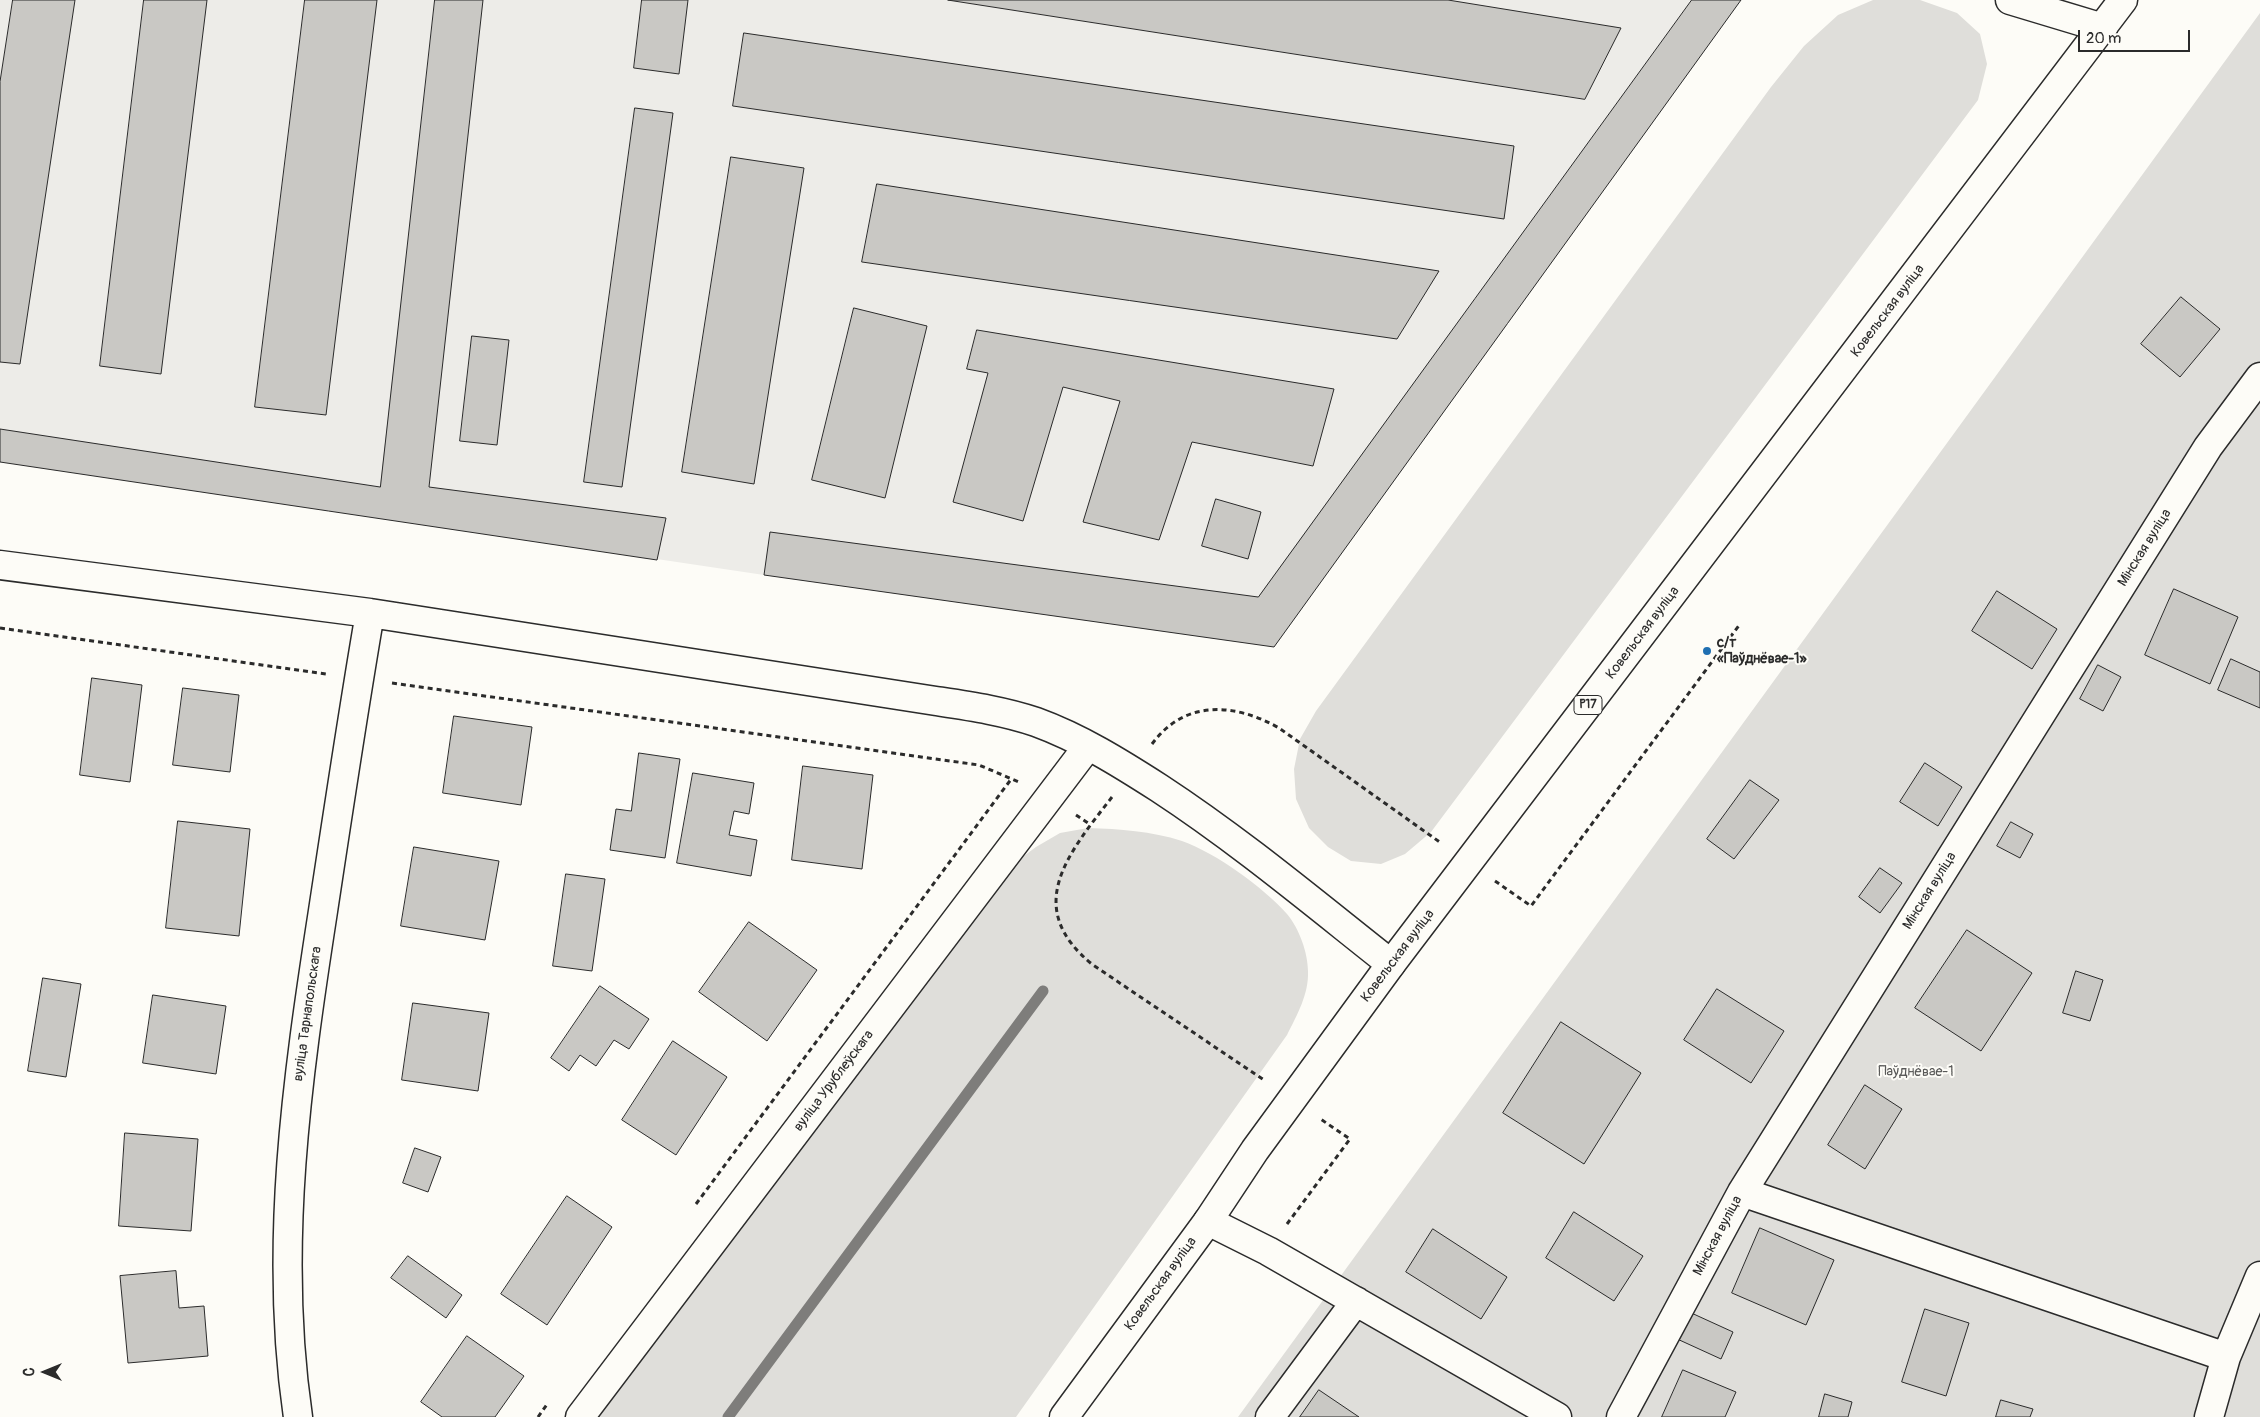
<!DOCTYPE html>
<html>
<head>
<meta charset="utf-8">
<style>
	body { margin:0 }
	#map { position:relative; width:2260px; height:1417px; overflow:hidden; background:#fdfcf7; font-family:Pangolin,sans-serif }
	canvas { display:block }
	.north { position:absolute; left:20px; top:1347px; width:50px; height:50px; -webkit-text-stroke:4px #fdfcf7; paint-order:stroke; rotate:270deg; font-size:14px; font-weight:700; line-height:20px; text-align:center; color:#2b2b2b }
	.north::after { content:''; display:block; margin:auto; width:18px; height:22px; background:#2b2b2b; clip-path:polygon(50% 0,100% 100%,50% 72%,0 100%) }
	.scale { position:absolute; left:2078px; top:30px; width:112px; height:22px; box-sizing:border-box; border:2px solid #2b2b2b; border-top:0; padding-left:6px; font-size:15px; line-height:18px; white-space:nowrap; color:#2b2b2b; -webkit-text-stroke:4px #fdfcf7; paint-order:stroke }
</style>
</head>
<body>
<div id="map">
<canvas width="2260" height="1417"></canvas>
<div class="north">С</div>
<div class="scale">20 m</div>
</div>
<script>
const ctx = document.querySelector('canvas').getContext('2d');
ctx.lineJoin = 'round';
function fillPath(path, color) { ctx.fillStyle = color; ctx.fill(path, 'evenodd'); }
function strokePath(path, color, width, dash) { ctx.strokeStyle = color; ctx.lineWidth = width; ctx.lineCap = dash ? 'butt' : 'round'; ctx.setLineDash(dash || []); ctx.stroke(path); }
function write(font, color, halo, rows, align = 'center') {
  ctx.font = font + ' Pangolin,sans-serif'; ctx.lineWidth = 4; ctx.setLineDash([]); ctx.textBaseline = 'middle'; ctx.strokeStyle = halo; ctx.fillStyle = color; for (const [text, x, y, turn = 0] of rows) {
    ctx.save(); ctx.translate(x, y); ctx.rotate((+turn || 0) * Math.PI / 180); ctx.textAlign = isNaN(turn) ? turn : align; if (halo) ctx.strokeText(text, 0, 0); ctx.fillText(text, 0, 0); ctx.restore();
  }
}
const built = new Path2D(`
	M0,0H1741L1274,647L764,575L0,461Z`);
const green = new Path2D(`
	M1873,0H1920L1957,13L1980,34L1987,64L1978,100L1431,832L1405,854L1381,864L1351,861L1328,847L1309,828L1296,799L1294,769L1300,739L1316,711L1771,87L1804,46L1838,15Z
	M2260,13V1417H1238Z
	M1088,828C1120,829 1151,831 1182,841C1216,853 1263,887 1287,914C1299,928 1308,953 1308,971C1309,994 1297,1015 1287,1035L1016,1417H597L1013,864L1036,847L1060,833Z`);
const stream = new Path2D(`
	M728,1417L1043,991`);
const building = new Path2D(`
	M13,0H75L20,364L0,362V82Z
	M144,0H207L161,374L100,366Z
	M305,0H377L326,415L255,407Z
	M435,0H483L429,487L666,518L657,560L0,462V429L380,487Z
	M642,0H688L679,74L634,68Z
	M948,0H1448L1621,28L1585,99Z
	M1692,0H1741L1274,647L764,575L770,532L1258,597Z
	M744,33L1514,146L1504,219L733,106Z
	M635,108L673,113L622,487L584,482Z
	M731,157L804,168L754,484L682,472Z
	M877,184L1439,271L1397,339L862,262Z
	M2181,297L2220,329L2180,377L2141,344Z
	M854,308L927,326L885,498L812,480Z
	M977,330L1334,389L1313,466L1192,442L1159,540L1083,522L1120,401L1063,387L1023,521L953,502L988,373L967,369Z
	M472,336L509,340L497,445L460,441Z
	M1216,499L1261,512L1248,559L1202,546Z
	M2174,589L2238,617L2210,684L2145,655Z
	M1997,591L2057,629L2032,669L1972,631Z
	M2231,659L2260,672V708L2218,690Z
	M2098,665L2121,677L2103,711L2080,699Z
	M92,678L142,685L130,782L80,775Z
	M183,688L239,695L230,772L173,765Z
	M454,716L532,727L521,805L443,793Z
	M639,753L680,759L665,858L610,850L616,809L631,811Z
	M1925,763L1962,787L1938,826L1900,802Z
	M803,766L873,775L862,869L792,860Z
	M693,773L754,783L749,814L734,811L729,835L757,840L751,876L677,863Z
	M1750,780L1779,800L1734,859L1707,839Z
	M178,821L250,829L239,936L166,928Z
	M2011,822L2033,834L2020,858L1997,846Z
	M414,847L499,861L485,940L401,926Z
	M1880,868L1902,883L1880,913L1859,897Z
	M566,874L605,879L592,971L553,966Z
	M749,922L817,970L767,1041L699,992Z
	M1967,930L2032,973L1981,1051L1915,1008Z
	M2076,971L2103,980L2090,1021L2063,1013Z
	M43,978L81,984L66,1077L28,1071Z
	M600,986L649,1019L629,1049L614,1040L596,1066L580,1055L569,1071L551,1058Z
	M1717,989L1784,1031L1751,1083L1684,1040Z
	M153,995L226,1006L216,1074L143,1063Z
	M413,1003L489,1013L478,1091L402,1080Z
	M1561,1022L1641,1073L1584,1164L1503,1113Z
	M673,1041L727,1077L676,1155L622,1120Z
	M1865,1085L1902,1109L1865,1169L1828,1145Z
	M125,1133L198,1139L191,1231L119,1226Z
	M415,1148L441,1157L428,1192L403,1183Z
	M567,1196L612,1227L547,1325L501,1294Z
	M1574,1212L1643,1256L1614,1301L1546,1258Z
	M1760,1228L1834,1260L1806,1325L1732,1293Z
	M1433,1229L1507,1277L1481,1319L1406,1272Z
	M408,1256L462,1295L446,1318L391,1278Z
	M176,1271L179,1308L204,1306L208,1356L128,1363L120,1276Z
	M1925,1309L1969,1323L1946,1396L1902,1382Z
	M1687,1311L1733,1332L1721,1359L1675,1338Z
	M467,1336L524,1376L495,1417H442L421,1402Z
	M1683,1370L1736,1392L1725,1417H1662Z
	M1319,1390L1359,1417H1300Z
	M1825,1394L1852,1402L1848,1417H1819Z
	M2001,1400L2033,1409L2030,1417H1996Z`);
const path = new Path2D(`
	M0,628L326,674
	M392,683L979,765L1019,782
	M1152,744C1185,699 1235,703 1279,728L1441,843
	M1112,797C1069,853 1021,907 1093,965L1264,1080
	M1076,815L1091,825
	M1495,881L1531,906L1740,624
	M696,1204L1012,778
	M1287,1224L1350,1139L1319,1118
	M538,1417L548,1403`);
const minor = new Path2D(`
	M2010,0L2103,28
	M0,565L370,613L936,701C969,706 1004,711 1036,722C1080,738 1120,763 1159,788C1240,841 1315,904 1391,964
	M1742,1192L2226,1357
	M1208,1221L1268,1251L1557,1417
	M298,1417C273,1248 297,1079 323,911C338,812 353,712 370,613
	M580,1417L1088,746
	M1270,1417L1356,1301
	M1621,1417L1742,1192L2208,447L2260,377
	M2209,1417L2226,1357L2260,1276`);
const highway = new Path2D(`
	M1064,1417L1208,1221L1255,1150L1391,964L2123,0`);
const markers = [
	[1707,651,5,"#1f6fb2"]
];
const shields = [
	[1588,705,28]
];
const shieldNames = [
	["Р17",1588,705]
];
const streetNames = [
	["Ковельская вуліца",1888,311,-53],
	["Мінская вуліца",2145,548,-58],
	["Ковельская вуліца",1643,633,-53],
	["Мінская вуліца",1930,891,-58],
	["Ковельская вуліца",1398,956,-53],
	["вуліца Тарнапольскага",308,1014,-82],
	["вуліца Урублеўскага",834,1081,-53],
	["Мінская вуліца",1718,1236,-62],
	["Ковельская вуліца",1161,1284,-54]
];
const poiNames = [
	["с/т",1717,643],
	["«Паўднёвае-1»",1717,659]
];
const parkNames = [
	["Паўднёвае-1",1916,1072]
];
fillPath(built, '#edece8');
fillPath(green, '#dfdeda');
strokePath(stream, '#7e7d7b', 11);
fillPath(building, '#c9c8c4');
strokePath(building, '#2b2b2b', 1);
strokePath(minor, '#2b2b2b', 31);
strokePath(highway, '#2b2b2b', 31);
strokePath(path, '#2b2b2b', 3, [5, 4]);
strokePath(minor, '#fdfcf7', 28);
strokePath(highway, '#fdfcf7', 28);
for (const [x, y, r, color] of markers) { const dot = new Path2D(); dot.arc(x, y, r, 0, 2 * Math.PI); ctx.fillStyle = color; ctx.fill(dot); strokePath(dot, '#fdfcf7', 2); }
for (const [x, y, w] of shields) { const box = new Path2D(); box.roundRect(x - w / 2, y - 9.5, w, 19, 4); ctx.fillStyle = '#fdfcf7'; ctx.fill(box); strokePath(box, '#2b2b2b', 1); }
write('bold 12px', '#2b2b2b', null, shieldNames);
write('14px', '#2b2b2b', '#fdfcf7', streetNames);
write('bold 14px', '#2b2b2b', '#fdfcf7', poiNames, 'left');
write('14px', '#585857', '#fdfcf7', parkNames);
</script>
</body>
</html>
